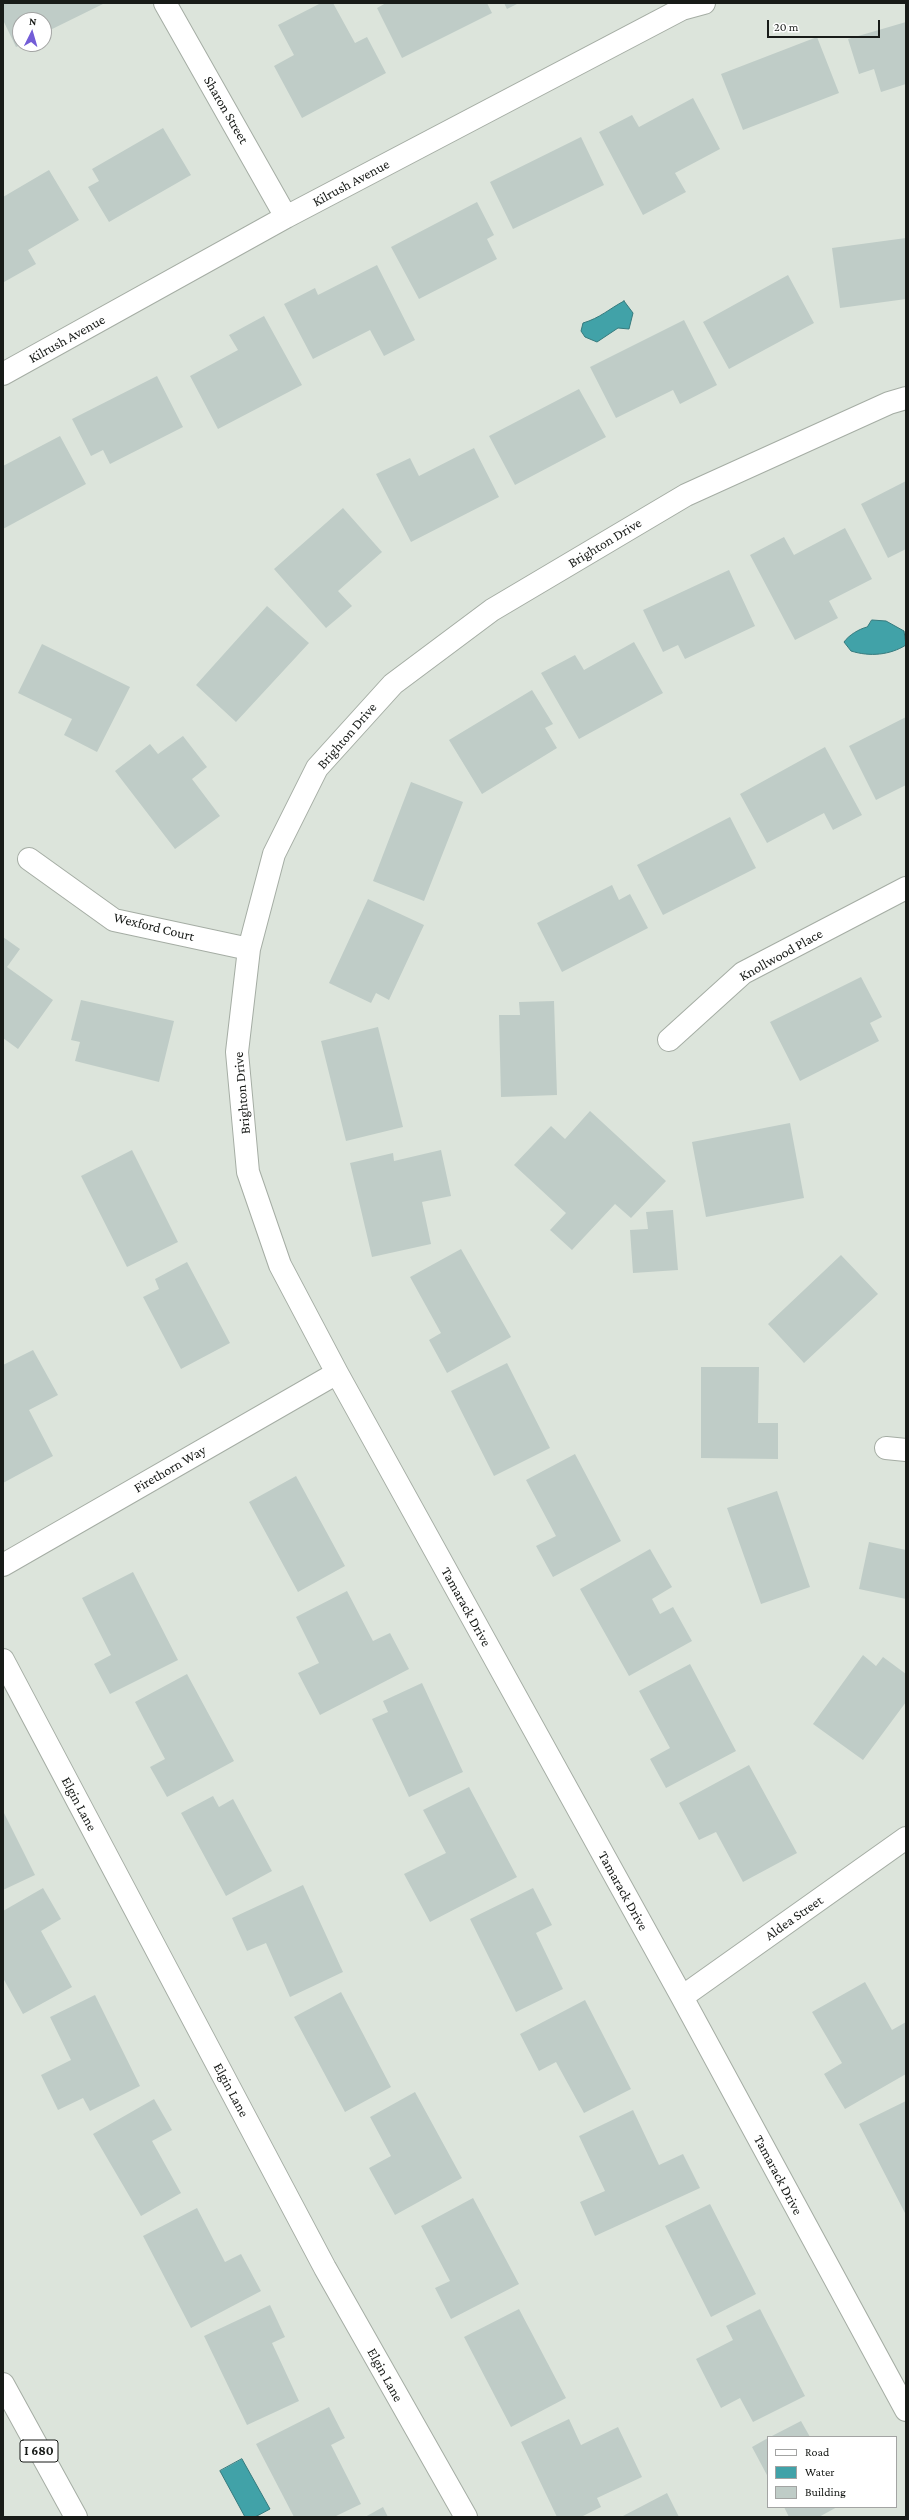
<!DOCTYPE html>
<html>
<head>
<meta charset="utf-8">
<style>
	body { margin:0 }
	#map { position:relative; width:909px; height:2520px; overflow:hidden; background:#dce4db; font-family:"Crimson Pro",serif }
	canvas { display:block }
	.frame { position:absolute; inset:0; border:4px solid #181b18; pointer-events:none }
	.legend { position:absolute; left:767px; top:2436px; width:130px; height:72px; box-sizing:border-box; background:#fff; border:1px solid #a3a4a3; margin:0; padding:5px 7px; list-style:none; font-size:12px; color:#181b18 }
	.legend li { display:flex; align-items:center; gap:8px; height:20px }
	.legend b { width:20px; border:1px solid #a3a4a3 }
	.north { position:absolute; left:12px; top:12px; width:40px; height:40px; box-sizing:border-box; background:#fff; border:1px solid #a3a4a3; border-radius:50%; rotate:5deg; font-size:11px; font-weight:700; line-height:16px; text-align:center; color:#181b18 }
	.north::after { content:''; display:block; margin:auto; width:14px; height:18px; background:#735dd7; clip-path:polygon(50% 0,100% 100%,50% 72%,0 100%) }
	.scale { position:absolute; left:767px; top:20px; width:113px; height:18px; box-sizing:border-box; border:2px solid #181b18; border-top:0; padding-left:5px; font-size:12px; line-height:14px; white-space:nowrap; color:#181b18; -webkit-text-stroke:3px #fff; paint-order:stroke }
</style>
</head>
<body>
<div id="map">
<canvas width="909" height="2520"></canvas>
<div class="frame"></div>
<ul class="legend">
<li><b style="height:5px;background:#fff"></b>Road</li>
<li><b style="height:11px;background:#41a2a8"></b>Water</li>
<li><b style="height:11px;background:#bfccc7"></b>Building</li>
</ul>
<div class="north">N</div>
<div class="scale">20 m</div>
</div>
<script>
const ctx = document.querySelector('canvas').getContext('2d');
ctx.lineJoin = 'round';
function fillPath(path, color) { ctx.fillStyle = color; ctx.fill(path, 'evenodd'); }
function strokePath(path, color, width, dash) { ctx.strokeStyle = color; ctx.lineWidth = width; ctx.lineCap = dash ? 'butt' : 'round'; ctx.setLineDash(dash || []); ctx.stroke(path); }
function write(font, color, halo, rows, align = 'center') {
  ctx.font = font + ' "Crimson Pro",serif'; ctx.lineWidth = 3; ctx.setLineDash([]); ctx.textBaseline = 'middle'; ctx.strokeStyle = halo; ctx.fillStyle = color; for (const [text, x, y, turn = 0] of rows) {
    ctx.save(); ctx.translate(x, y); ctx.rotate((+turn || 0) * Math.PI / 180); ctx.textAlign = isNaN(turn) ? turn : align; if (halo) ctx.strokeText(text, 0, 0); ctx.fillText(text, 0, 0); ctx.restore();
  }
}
const water = new Path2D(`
	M624,301L633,313L629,329L618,328L597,342L585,337L581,331L583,323C600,318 609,309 624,301Z
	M872,620L886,621L904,631L906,645C890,655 870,657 851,651L844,642C849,635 859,629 867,627Z
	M242,2459L270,2509L255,2517H245L220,2471Z`);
const building = new Path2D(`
	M3,3H105L44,33V20H20V44H23L16,47L3,20Z
	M321,3H333L355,43L367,37L386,73L302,118L274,66L294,55L278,25Z
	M386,3H487L492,13L402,58L377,8Z
	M504,3H519L507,9Z
	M906,22V84L881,92L874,69L859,74L848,39Z
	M817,37L839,93L743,130L721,74Z
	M693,98L720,149L675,173L686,192L643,215L599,132L632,115L639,127Z
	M163,128L191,175L109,222L88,187L99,181L92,169Z
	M581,137L604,185L513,229L490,182Z
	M49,170L79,220L28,250L36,264L4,282L3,197Z
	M477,202L494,235L487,239L497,259L419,299L391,247Z
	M906,238V299L840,308L832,248Z
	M377,265L415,340L384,356L370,330L313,359L284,304L315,288L318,295Z
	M788,275L814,323L729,369L703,322Z
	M264,316L302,385L218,429L190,376L238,350L229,335Z
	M684,320L717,385L680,404L673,390L616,418L590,367Z
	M157,376L183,427L110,464L103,450L91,456L72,419Z
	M579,389L606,437L515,485L489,436Z
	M60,436L86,484L3,529V466Z
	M474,448L499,497L411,542L376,474L410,458L419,476Z
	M906,481V549L888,558L861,504Z
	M343,508L382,552L338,591L352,606L326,628L274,569Z
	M845,528L872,579L829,601L838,618L795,640L750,555L784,537L794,555Z
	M729,570L755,626L685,659L678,645L663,652L643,610Z
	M267,606L309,643L236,722L196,685Z
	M634,642L663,693L579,739L541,673L575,655L584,670Z
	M42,644L130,687L97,752L64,735L72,719L18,693Z
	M532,690L553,724L545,728L557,748L482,794L449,740Z
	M906,717V785L876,800L849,746Z
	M183,736L207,767L192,779L220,816L175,849L115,771L150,744L158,754Z
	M825,747L862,815L833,830L824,813L767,843L740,794Z
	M411,782L463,802L424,901L373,881Z
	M730,817L756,868L663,915L637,865Z
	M612,885L619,900L630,894L648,928L562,972L537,923Z
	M368,899L424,925L389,1000L376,993L371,1003L329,983Z
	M3,937L20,949L7,967L53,1000L18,1049L3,1038Z
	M861,977L882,1017L870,1023L879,1041L800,1081L770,1022Z
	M81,1000L174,1021L159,1082L75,1061L80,1042L71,1040Z
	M554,1001L557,1095L501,1097L499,1015H520L519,1002Z
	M378,1027L403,1127L346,1141L321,1041Z
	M590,1111L666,1181L631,1218L615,1204L572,1250L550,1230L566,1213L514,1165L551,1126L565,1139Z
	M790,1123L804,1198L706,1217L692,1142Z
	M132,1150L178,1242L127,1267L81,1176Z
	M441,1150L451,1196L422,1202L431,1244L372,1257L350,1163L393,1153L394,1161Z
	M673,1210L678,1270L633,1273L630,1230L648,1229L646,1212Z
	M461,1249L511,1337L447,1373L429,1340L441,1333L410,1277Z
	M841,1255L878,1294L804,1363L768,1324Z
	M187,1262L230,1343L181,1369L143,1297L159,1289L155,1279Z
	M33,1350L58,1395L29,1410L53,1456L3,1483V1365Z
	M507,1363L550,1448L494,1476L451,1391Z
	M701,1367H759L758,1423H778V1459L701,1458Z
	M575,1454L621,1541L553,1577L536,1546L556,1536L526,1480Z
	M296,1476L345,1566L298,1592L249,1502Z
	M777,1491L810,1587L761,1604L727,1508Z
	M869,1542L906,1550V1599L859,1589Z
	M650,1549L672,1587L652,1599L660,1614L673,1607L692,1641L629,1676L580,1589Z
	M133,1572L178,1660L110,1694L94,1664L111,1655L82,1598Z
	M347,1591L373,1641L390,1633L409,1669L320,1715L298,1673L319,1663L296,1617Z
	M863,1655L876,1666L883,1657L906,1674V1702L863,1760L813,1724Z
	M690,1664L736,1751L666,1788L650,1759L670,1748L639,1691Z
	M187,1674L234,1761L167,1797L150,1767L165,1759L135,1702Z
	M422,1683L463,1772L409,1797L372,1719L388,1712L383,1701Z
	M749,1765L797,1853L743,1882L716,1832L699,1840L679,1803Z
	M469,1787L517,1877L430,1922L404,1874L446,1853L423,1810Z
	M213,1796L219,1807L233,1799L272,1871L226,1896L181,1813Z
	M3,1811L35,1875L3,1890Z
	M303,1885L343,1972L290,1997L266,1943L247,1951L232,1918Z
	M43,1888L61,1919L41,1931L72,1987L23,2014L3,1978V1911Z
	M533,1888L552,1925L536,1933L563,1989L516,2012L470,1919Z
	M865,1982L892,2030L906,2022V2074L845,2109L824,2074L842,2063L812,2012Z
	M341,1992L391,2087L345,2112L294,2017Z
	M95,1995L140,2086L90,2111L83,2098L58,2110L41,2075L71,2060L50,2017Z
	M585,2000L631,2089L584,2113L556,2062L539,2071L520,2034Z
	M415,2092L462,2178L395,2215L369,2168L391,2156L370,2117Z
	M154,2099L172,2130L152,2141L181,2193L141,2216L93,2134Z
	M906,2101V2212L905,2213L859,2124Z
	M633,2110L659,2165L683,2154L700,2188L595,2236L580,2202L605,2191L579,2136Z
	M473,2198L519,2284L451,2319L435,2288L450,2281L421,2226Z
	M710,2204L756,2294L711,2317L665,2226Z
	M197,2208L225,2262L241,2254L261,2291L191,2328L143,2236Z
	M270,2305L285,2337L272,2343L299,2401L247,2425L204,2336Z
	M519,2309L566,2398L511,2427L464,2337Z
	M760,2309L805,2396L753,2422L740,2398L721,2408L696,2359L733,2340L726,2326Z
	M329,2407L345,2438L331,2445L361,2504L334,2517H294L256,2444Z
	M569,2419L581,2445L618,2427L642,2477L597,2498L601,2507L581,2517H557L521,2442Z
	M801,2421L810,2437H770Z
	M768,2438V2477L752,2447Z
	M667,2493L679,2517H621Z
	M383,2507L388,2517H365Z
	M784,2507H837L819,2517H789Z`);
const street = new Path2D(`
	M165,3L286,217
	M3,374L286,217L682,9L704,3
	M906,398L889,403L686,495L492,610L393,684L317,768L274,854L249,949L237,1052L248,1172L280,1265L337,1373L682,1997L906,2410
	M29,859L114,920L249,949
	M669,1040L743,973L906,888
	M886,1448L906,1450
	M3,1565L337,1373
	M3,1660L325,2268L466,2517
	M682,1997L906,1838`);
const highway = new Path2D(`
	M3,2384L76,2517`);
const shields = [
	[39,2451,38]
];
const shieldNames = [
	["I 680",39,2451]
];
const streetNames = [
	["Sharon Street",226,110,60],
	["Kilrush Avenue",351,183,-28],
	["Kilrush Avenue",67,339,-29],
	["Brighton Drive",605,543,-31],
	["Brighton Drive",347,736,-49],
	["Wexford Court",154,927,14],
	["Knollwood Place",781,955,-29],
	["Brighton Drive",242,1093,-95],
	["Firethorn Way",170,1469,-30],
	["Tamarack Drive",466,1607,61],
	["Elgin Lane",79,1804,62],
	["Tamarack Drive",623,1891,61],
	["Aldea Street",794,1918,-35],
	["Elgin Lane",231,2090,62],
	["Tamarack Drive",778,2175,62],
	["Elgin Lane",385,2375,61]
];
fillPath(water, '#41a2a8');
strokePath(water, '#357a7d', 1);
fillPath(building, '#bfccc7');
strokePath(street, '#a5ada4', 24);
strokePath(highway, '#a5ada4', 24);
strokePath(street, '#fff', 22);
strokePath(highway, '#fff', 22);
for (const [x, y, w] of shields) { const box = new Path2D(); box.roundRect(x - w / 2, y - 11, w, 22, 3); ctx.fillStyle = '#fff'; ctx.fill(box); strokePath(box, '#181b18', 1); }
write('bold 13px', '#181b18', null, shieldNames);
write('14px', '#181b18', '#fff', streetNames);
</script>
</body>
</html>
